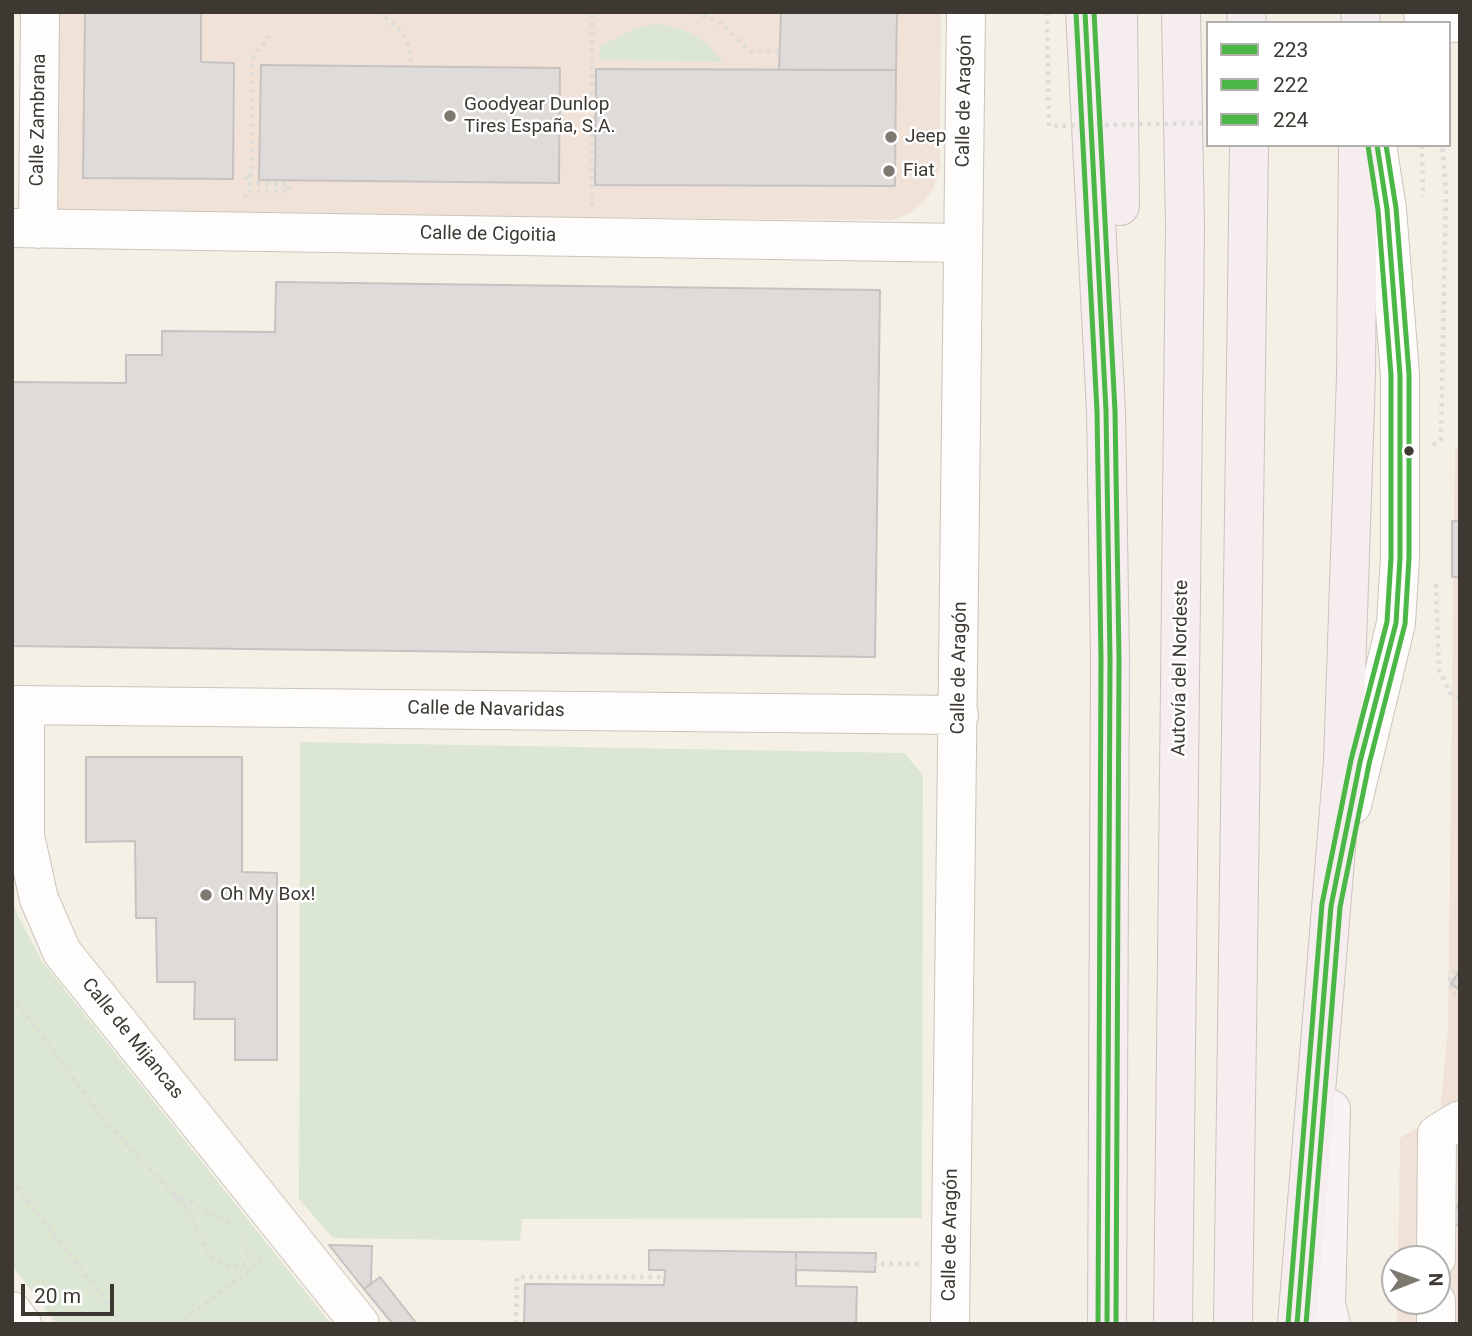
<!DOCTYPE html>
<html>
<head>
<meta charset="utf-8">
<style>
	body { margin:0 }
	#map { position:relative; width:1472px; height:1336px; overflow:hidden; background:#f5f0e6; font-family:Roboto,sans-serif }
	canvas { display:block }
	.frame { position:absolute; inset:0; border:14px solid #3d3932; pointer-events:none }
	.legend { position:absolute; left:1206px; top:21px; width:245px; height:126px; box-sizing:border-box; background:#fff; border:2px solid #b1b0ad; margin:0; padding:9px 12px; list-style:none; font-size:21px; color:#3d3932 }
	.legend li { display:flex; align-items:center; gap:14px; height:35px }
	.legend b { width:35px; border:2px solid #b1b0ad }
	.north { position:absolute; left:1381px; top:1245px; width:70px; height:70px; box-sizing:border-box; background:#fff; border:2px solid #b1b0ad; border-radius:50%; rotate:89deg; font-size:19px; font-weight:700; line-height:28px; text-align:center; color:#3d3932 }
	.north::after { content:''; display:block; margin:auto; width:24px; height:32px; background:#7d7971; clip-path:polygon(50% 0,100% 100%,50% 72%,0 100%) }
	.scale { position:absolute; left:21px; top:1284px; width:93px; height:32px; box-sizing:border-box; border:4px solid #3d3932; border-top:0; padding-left:9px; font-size:21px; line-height:24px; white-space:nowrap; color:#3d3932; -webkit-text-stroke:5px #fff; paint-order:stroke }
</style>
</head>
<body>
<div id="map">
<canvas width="1472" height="1336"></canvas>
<div class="frame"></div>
<ul class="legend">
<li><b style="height:9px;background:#4ab747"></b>223</li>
<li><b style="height:9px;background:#4ab747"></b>222</li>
<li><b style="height:9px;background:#4ab747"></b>224</li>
</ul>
<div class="north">N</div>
<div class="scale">20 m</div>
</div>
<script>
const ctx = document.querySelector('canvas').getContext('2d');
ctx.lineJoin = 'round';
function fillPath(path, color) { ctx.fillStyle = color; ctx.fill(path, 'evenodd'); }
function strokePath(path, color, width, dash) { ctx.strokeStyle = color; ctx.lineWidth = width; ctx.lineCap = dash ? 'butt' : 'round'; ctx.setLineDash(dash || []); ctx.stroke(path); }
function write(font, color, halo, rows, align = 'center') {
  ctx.font = font + ' Roboto,sans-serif'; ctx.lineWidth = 5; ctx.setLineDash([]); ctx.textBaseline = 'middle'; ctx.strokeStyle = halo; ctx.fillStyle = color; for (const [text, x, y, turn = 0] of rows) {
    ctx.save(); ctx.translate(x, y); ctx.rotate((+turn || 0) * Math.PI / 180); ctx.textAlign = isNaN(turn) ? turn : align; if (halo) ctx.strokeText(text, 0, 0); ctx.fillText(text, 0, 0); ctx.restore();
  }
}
const commercial = new Path2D(`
	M53,12H941L940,168L934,187L925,200L910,213L892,220L54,213Z
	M1455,448H1460V1324H1397V1301H1437V1259H1398L1400,1138L1440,1114L1448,1028Z`);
const green = new Path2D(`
	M657,24C686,28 706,38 723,62L599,60L600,46L636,28Z
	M300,742L904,753L923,775L922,1218L522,1219L520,1241L333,1238L299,1199Z
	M12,898L17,914L42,961L331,1324H57L12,1266Z`);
const building = new Path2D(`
	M85,12H201V62L234,63L233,179L83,178Z
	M781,12H897L896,70H779Z
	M261,65L560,68L559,183L259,180Z
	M596,69L896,70L895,186L595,185Z
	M276,282L880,290L875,657L12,646V382L126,383V355H162V331L275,332Z
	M1452,521H1460V577H1452Z
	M86,757H242V872L277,873V1060H235V1019H194L195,982H157L156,918H136L135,841L86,842Z
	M1460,970V990L1451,984Z
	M1460,1202V1227L1449,1220Z
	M329,1245L372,1246L371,1283L364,1289Z
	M649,1250L796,1252V1286L857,1287L856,1324H524L525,1284L664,1285L665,1270H649Z
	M796,1252L876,1253L875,1272L796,1270Z
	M380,1277L417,1324L392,1323L364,1289Z`);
const path = new Path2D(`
	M378,12C400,28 412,39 411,66
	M695,12L720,23L750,51H780
	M1422,145L1423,197
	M245,197L246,191H289V184L246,183V174L251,175L252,59L271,34
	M592,205V12
	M1433,445L1441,439L1446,191L1442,145
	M1436,584L1439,670L1452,696L1458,697
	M1460,963L1450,979L1451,991L1460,997
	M12,995L108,1125L187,1208L208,1255L229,1267L244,1264L249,1255L245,1239
	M12,1180L123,1324
	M174,1195L233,1224
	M796,1263L919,1264
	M178,1324L264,1259
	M516,1324L517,1277H664`);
const minor = new Path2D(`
	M1423,12L1424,22L1460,23
	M12,228L963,243
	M38,229L40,12
	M12,705L959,715
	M25,705V836L39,899L62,952L360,1324
	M1352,805L1396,623L1400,558V375L1387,209L1377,145
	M1436,1259L1437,1134L1460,1120
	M12,1311L22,1324
	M950,1324L966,12
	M1436,1324V1301`);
const major = new Path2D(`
	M1331,1324L1326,1305L1331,1109`);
const highway = new Path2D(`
	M1085,12L1106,411L1110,659L1107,1324
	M1118,12L1120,206
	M1246,12L1247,23
	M1360,12L1361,23
	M1173,1324L1185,226L1181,12
	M1233,1324L1249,145
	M1297,1324L1343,762L1356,376L1358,145`);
const pathBridge = new Path2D(`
	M1047,12L1049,126L1208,123`);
const bus1 = new Path2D(`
	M1085,12L1106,411L1110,659L1107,1324
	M1297,1324L1331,906L1360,762L1396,623L1400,558V375L1387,209L1377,145`);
const bus2 = new Path2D(`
	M1076,12L1097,411L1101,659L1098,1324
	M1306,1324L1340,907L1369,764L1405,624L1409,558V374L1396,208L1386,145`);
const bus3 = new Path2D(`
	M1094,12L1115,411L1119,659L1116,1324
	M1288,1323L1322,904L1351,760L1387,622L1391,558V375L1378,210L1368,146`);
const markers = [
	[450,116,7,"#7d7971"],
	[891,137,7,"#7d7971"],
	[889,171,7,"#7d7971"],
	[1409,451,6,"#3d3932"],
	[206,895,7,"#7d7971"]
];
const streetNames = [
	["Calle de Aragón",965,101,-89],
	["Calle Zambrana",39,120,-89],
	["Calle de Cigoitia",488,235,1],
	["Calle de Aragón",960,668,-89],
	["Autovía del Nordeste",1181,668,-89],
	["Calle de Navaridas",486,710,1],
	["Calle de Mijancas",132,1039,51],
	["Calle de Aragón",951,1235,-89]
];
const poiNames = [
	["Goodyear Dunlop",464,105],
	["Tires España, S.A.",464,127],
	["Jeep",905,137],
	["Fiat",903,171],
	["Oh My Box!",220,895]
];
fillPath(commercial, '#f1e2d8');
fillPath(green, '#dbe7d3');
fillPath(building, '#dfdbd9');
strokePath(building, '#c6c2c1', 2);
strokePath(minor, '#c9c5bd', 40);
strokePath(major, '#ccc2c0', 40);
strokePath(highway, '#ccc2c0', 40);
strokePath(path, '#dddcd9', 4.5, [3.5, 5]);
strokePath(minor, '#fefdfb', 38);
strokePath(major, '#f8f3f4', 38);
strokePath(highway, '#f6edee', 38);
strokePath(pathBridge, '#dddcd9', 4.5, [3.5, 5]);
strokePath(bus1, '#4ab747', 5);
strokePath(bus2, '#4ab747', 5);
strokePath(bus3, '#4ab747', 5);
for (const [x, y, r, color] of markers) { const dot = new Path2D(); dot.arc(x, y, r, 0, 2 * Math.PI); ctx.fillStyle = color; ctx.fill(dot); strokePath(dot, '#fff', 2.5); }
write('19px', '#3d3932', '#fff', streetNames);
write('19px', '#3d3932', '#fff', poiNames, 'left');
</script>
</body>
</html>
